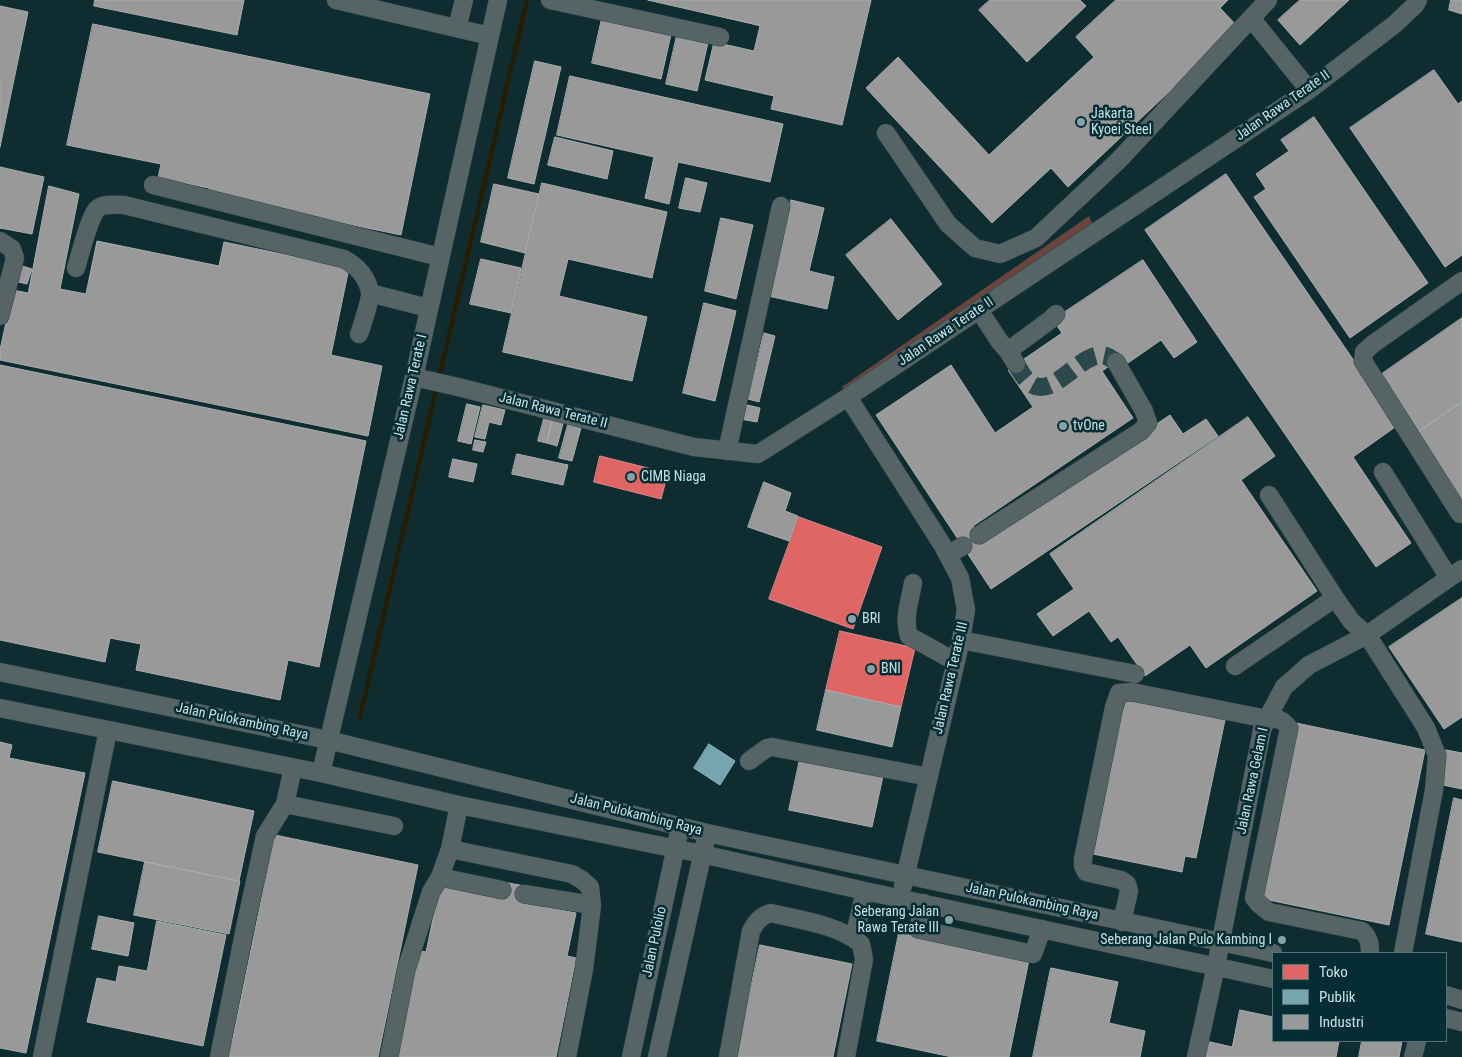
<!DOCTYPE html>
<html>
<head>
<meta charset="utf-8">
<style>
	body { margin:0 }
	#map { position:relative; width:1462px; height:1057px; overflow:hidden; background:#0f2d31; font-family:"Roboto Condensed",sans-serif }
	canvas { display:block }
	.legend { position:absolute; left:1272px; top:952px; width:175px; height:90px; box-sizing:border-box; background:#052d33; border:1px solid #53757a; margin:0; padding:6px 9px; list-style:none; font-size:15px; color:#c8e0e5 }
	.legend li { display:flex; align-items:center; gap:10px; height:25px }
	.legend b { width:25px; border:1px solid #53757a }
</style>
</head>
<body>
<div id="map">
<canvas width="1462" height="1057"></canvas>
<ul class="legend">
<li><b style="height:14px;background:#e06666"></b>Toko</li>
<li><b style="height:14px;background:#76a5af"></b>Publik</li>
<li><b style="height:14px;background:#999"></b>Industri</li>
</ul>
</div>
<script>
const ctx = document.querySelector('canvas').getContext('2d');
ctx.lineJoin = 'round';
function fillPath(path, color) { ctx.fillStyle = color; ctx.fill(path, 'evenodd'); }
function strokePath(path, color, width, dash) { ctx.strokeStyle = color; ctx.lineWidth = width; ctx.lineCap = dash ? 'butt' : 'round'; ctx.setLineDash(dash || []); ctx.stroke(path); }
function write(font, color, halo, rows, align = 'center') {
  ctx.font = font + ' "Roboto Condensed",sans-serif'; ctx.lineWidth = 5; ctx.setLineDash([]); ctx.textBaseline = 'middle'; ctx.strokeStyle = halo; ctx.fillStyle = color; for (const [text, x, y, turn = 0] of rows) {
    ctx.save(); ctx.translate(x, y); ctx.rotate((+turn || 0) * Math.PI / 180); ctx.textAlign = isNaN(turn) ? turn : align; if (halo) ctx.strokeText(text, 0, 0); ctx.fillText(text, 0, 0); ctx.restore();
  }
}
const green = new Path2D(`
	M1089,216L1096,232L848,397L842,387Z`);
const shops = new Path2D(`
	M600,456L668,473L661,499L594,482Z
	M799,517L882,547L853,629L769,599Z
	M840,631L915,648L901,707L826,690Z`);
const public = new Path2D(`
	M709,744L735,761L720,785L694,768Z`);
const industry = new Path2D(`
	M95,0H244L237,35L94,6Z
	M648,0H871L842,125L771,109L774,96L705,80L714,42L754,51L760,26Z
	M990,0H1080L1086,6L1027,62L979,10Z
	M1116,0H1228L1220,8L1238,27L1068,187L1051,168L992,223L866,88L898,57L989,155L1094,57L1076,37Z
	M1300,0H1349L1300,45L1278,20Z
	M1451,0H1462V14L1449,10Z
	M0,6L28,12L0,147Z
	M603,14L672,30L661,79L592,63Z
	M93,24L430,94L401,235L207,195L209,188L158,178L161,164L67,145Z
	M678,31L709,38L697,91L666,84Z
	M535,61L561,67L534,184L508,178Z
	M1434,70L1458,104L1462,101V255L1445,267L1350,128Z
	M570,76L783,124L770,182L678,162L669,204L645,198L654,157L557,135Z
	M1314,117L1428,283L1350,338L1254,197L1266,189L1256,174L1289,151L1281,140Z
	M555,137L613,151L607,179L548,165Z
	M0,167L44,177L32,234L0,228Z
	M1226,174L1398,425L1353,457L1411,543L1376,567L1145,230Z
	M686,178L707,183L700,212L679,208Z
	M542,183L667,212L652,278L568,259L559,296L647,317L632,381L503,352Z
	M494,184L539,194L525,253L481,242Z
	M49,186L79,194L60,289L86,294L97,241L219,266L224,242L349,268L331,355L382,366L368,436L0,360V350L13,290L28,293Z
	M791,200L824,208L809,271L834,277L827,309L768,296Z
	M721,218L753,225L736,299L705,291Z
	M891,219L942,284L898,320L846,255Z
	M481,259L521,268L511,313L470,304Z
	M1143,260L1197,342L1174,358L1161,340L1128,363L1124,356L1102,371L1133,418L973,526L983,541L1170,415L1183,434L1206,419L1218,436L991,589L876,415L951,365L995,433L1033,407L1008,370L1062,333L1053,320Z
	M19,265L32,269L27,284L14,281Z
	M704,303L736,311L715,401L683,393Z
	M1462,318V402L1415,434L1376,378Z
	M764,333L775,336L759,402L748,399Z
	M0,365L366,441L319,667L288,660L280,700L136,670L141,644L110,638L105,662L0,640Z
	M1462,402V503L1415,434Z
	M467,404L480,407L471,444L458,441Z
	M743,404L760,408L757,422L740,419Z
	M483,405L505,410L501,425L489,422L485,439L475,437Z
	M545,415L553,417L547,443L538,441Z
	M553,417L564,420L557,446L547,443Z
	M1248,417L1275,456L1241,480L1317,591L1206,668L1190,645L1145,676L1118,637L1111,642L1089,611L1053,636L1037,614L1074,589L1050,554Z
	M569,421L582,424L572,461L559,458Z
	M475,440L486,442L483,452L473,450Z
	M517,454L568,465L563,485L512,474Z
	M453,459L477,464L473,482L449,477Z
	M764,482L791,493L785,511L798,516L789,541L748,527Z
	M1462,598V717L1444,729L1389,647Z
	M826,690L901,707L892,747L817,730Z
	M1121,693L1226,715L1196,858L1185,856L1182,872L1088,853Z
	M1296,723L1425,750L1389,925L1259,898Z
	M0,742L12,745L9,758L85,773L26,1053L0,1048Z
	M1446,750L1462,753V789L1438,784Z
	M800,759L883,776L872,827L789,810Z
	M113,781L254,811L239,881L98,852Z
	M1454,798L1462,800V942L1426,934Z
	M275,835L418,865L378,1057H221L225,1039L232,1040Z
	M145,862L240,881L229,934L134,915Z
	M503,882L525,886L522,902L576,913L567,956L576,958L556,1057H394L416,950L426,952L440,885Z
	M99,916L134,923L128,956L92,949Z
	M157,921L226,935L203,1046L87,1022L97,978L116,982L119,966L147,971Z
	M899,933L1029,960L1009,1057H952L877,1041Z
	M760,945L852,964L833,1057H736Z
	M1051,968L1118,982L1109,1023L1145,1031L1140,1057H1033Z
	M1240,1010L1273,1017V1041H1339L1336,1057H1203L1206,1041L1232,1047Z
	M1362,1041H1402L1399,1057H1359Z`);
const stream = new Path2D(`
	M439,378L527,0
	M360,717L437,386`);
const minorTunnel = new Path2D(`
	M1016,364C1020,370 1024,379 1030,383C1053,402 1082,348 1106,356C1109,357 1113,360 1116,362`);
const minor = new Path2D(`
	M336,0L490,36
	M550,0L720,37
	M1251,18L1309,90
	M457,28L464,0
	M886,133L948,224L975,248L1000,254L1036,238L1119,160L1268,0
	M153,185L440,257
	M0,241L12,249L15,258L0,316
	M76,268C80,255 89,218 97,209C104,203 115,205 124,205L344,259C357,266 367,277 370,292C371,298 362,326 359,334
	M370,293L428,308
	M979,310L1000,342L1008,351L1016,364
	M1008,351L1050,320L1056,314
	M414,377L458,387L694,447L758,454L848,397L1309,90L1395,24L1415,5L1418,0
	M848,397L943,546L960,578L966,610L961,640L903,886
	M727,451L781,206
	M1383,472L1449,578
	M1269,495L1335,598L1352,622L1367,635L1378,652L1426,728L1437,755L1434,790L1403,953
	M1460,514L1363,361L1364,352L1373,344L1462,281
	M979,535L1141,431L1148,423L1144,411L1116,362
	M948,555L963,546
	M913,583C910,600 903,619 909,636L956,662
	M961,640L1135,674
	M1235,666L1335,598
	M0,672L328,740L707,833L1273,953
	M0,708L321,773L459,805L702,854L865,891L1273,979
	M749,761L767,748L772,747L929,777
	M293,768L285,804L394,826
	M321,773L414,377L498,0
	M459,805L450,849L572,874L582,880L590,887L592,905L584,969L567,1057
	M450,849L440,877L502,890
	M524,894L592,905
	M924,903L918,929L1033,954L1042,929
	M1122,922L1129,891L1127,884L1121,880L1086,872L1083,866V859L1114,707L1119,693L1132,692L1267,719C1278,718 1282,719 1289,728L1254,898L1259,904L1269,912L1362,931C1369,938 1370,943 1370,953
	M854,938L865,891
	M1446,995L1462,1000
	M1446,1018L1462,1022
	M42,1057L108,730
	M219,1057L246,923L265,836L285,804
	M389,1057L406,970L431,892L440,877
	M631,1057L678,837
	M657,1057L705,843
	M728,1057L751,931C756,922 760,916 771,913C800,920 839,925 861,944L864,959L846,1057
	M1196,1057L1216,966L1262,730L1267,719L1284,687L1309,665L1367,635L1462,569
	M1413,1057L1417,1041`);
const markers = [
	[1081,122,5,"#87a1a6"],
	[1063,426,5,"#87a1a6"],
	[631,477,5,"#87a1a6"],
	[852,619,5,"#87a1a6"],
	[871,669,5,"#87a1a6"],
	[949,920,5,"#87a1a6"],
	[1282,940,5,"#87a1a6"]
];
const streetNames = [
	["Jalan Rawa Terate II",1283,106,-35],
	["Jalan Rawa Terate II",946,332,-34],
	["Jalan Rawa Terate I",411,387,-77],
	["Jalan Rawa Terate II",553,411,14],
	["Jalan Rawa Terate III",951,678,-77],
	["Jalan Pulokambing Raya",242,722,12],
	["Jalan Rawa Gelam I",1253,781,-78],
	["Jalan Pulokambing Raya",636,815,14],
	["Jalan Pulokambing Raya",1032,902,12],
	["Jalan Pulolio",655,942,-78]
];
const poiNames = [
	["Jakarta",1091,114],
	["Kyoei Steel",1091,130],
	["tvOne",1073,426],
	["CIMB Niaga",641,477],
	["BRI",862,619],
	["BNI",881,669],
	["Seberang Jalan",939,912,"right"],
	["Rawa Terate III",939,928,"right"],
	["Seberang Jalan Pulo Kambing I",1272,940,"right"]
];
fillPath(green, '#6a453f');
fillPath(shops, '#e06666');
strokePath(shops, '#d98b8c', 1);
fillPath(public, '#76a5af');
strokePath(public, '#8fb7bf', 1);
fillPath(industry, '#999');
strokePath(industry, '#a7aeb0', 1);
strokePath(stream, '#251e04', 4.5);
strokePath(minorTunnel, '#2b484c', 18, [18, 9]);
strokePath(minor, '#2f474b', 19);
strokePath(minor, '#566466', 18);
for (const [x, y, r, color] of markers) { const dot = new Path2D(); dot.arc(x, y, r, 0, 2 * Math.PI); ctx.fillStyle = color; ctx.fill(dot); strokePath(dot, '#052d33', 2); }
write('14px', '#c8e0e5', '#052d33', streetNames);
write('14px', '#c8e0e5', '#052d33', poiNames, 'left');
</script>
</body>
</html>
